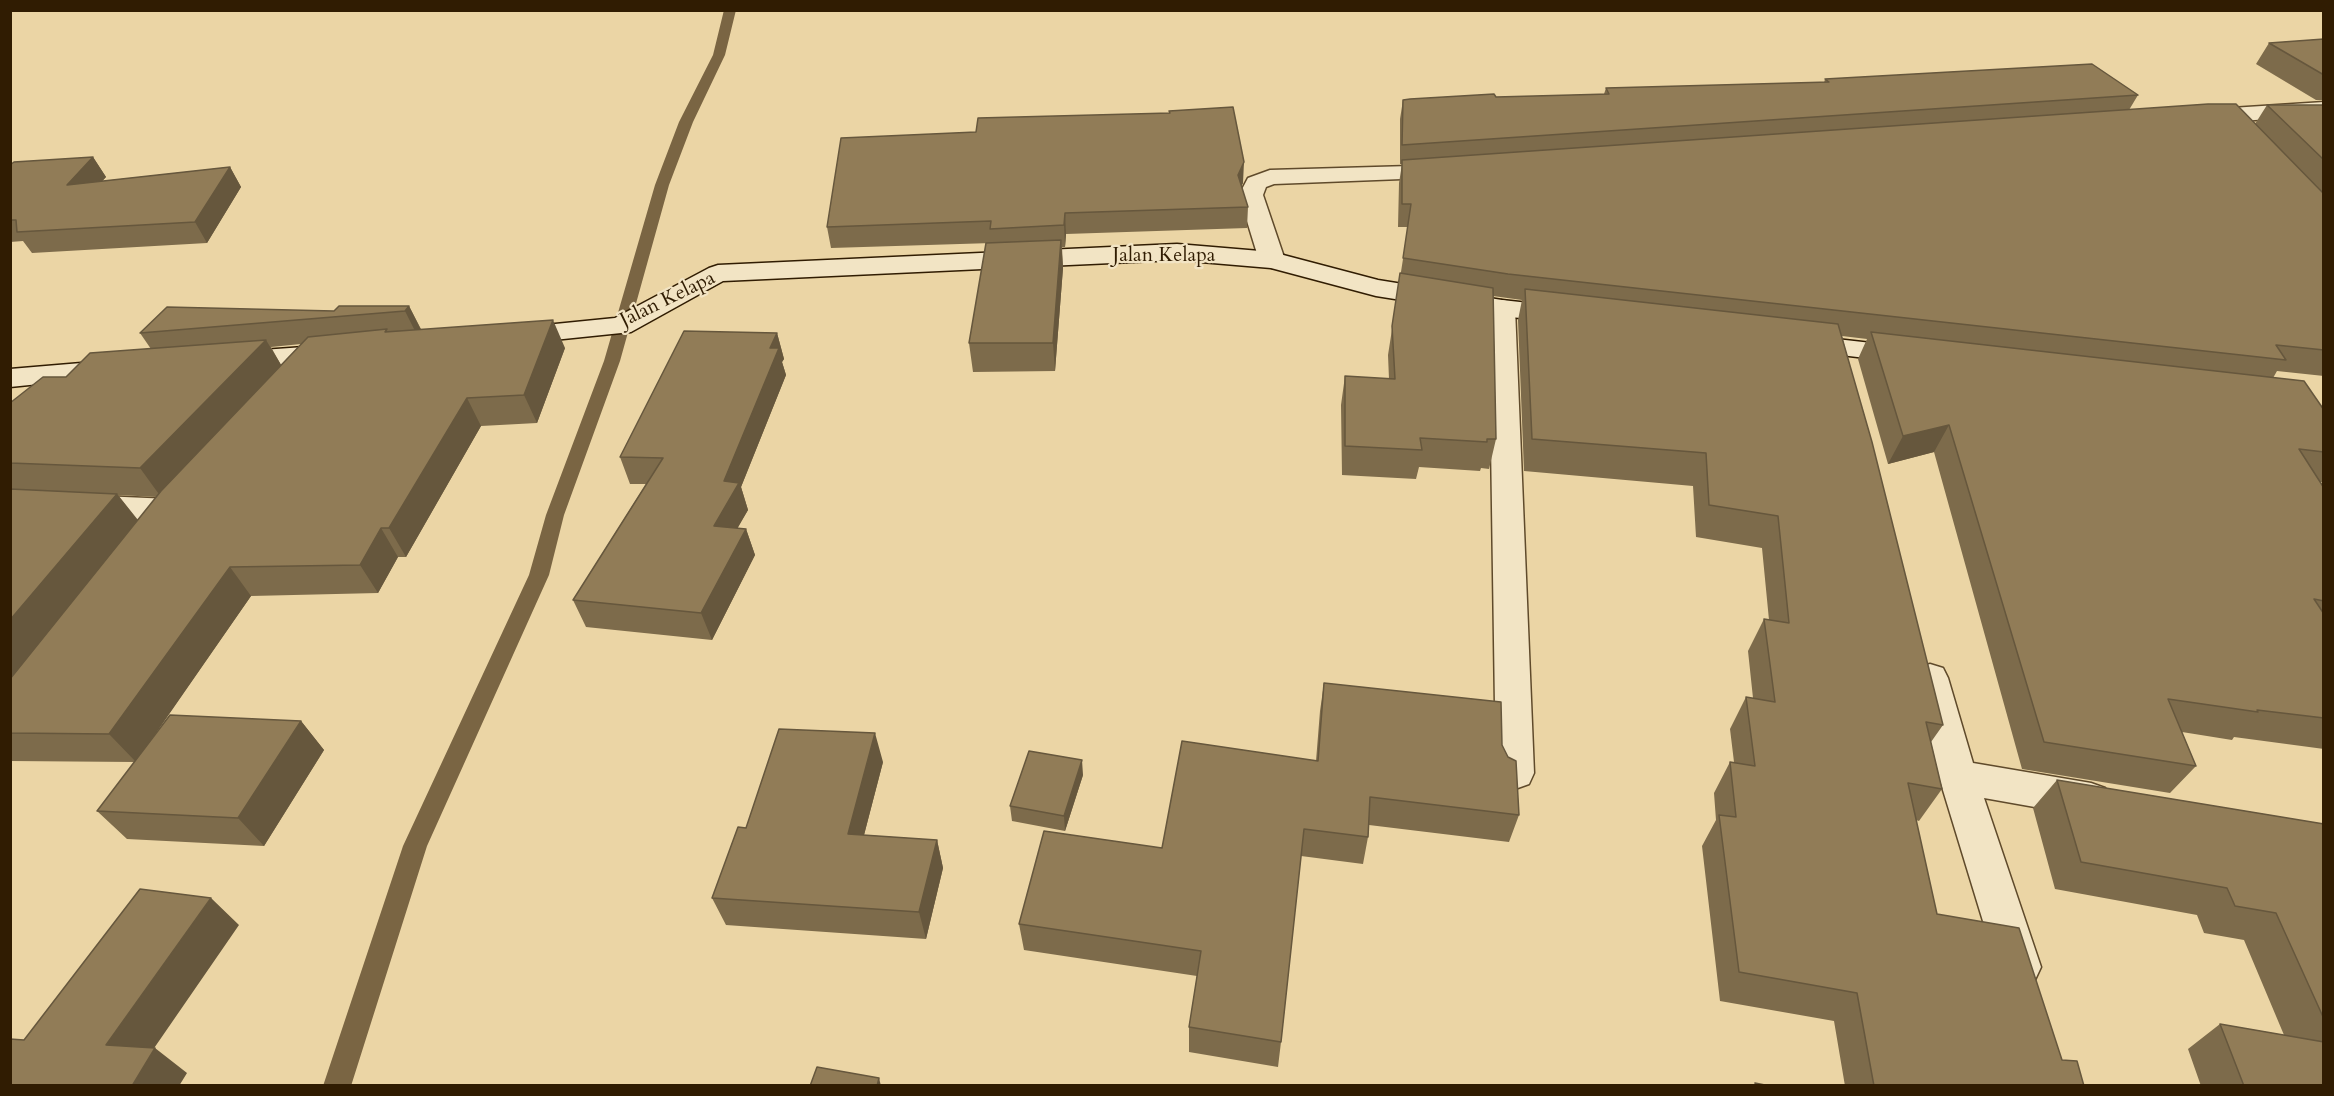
<!DOCTYPE html>
<html>
<head>
<meta charset="utf-8">
<style>
	body { margin:0 }
	#map { position:relative; width:2334px; height:1096px; overflow:hidden; background:#ebd5a5; font-family:Cardo,serif }
	canvas { display:block }
	.frame { position:absolute; inset:0; border:12px solid #301c02; pointer-events:none }
</style>
</head>
<body>
<div id="map">
<canvas width="2334" height="1096"></canvas>
<div class="frame"></div>
</div>
<script>
const ctx = document.querySelector('canvas').getContext('2d');
ctx.lineJoin = 'round';
function fillPath(path, color) { ctx.fillStyle = color; ctx.fill(path, 'evenodd'); }
function strokePath(path, color, width, dash) { ctx.strokeStyle = color; ctx.lineWidth = width; ctx.lineCap = dash ? 'butt' : 'round'; ctx.setLineDash(dash || []); ctx.stroke(path); }
function write(font, color, halo, rows, align = 'center') {
  ctx.font = font + ' Cardo,serif'; ctx.lineWidth = 4.5; ctx.setLineDash([]); ctx.textBaseline = 'middle'; ctx.strokeStyle = halo; ctx.fillStyle = color; for (const [text, x, y, turn = 0] of rows) {
    ctx.save(); ctx.translate(x, y); ctx.rotate((+turn || 0) * Math.PI / 180); ctx.textAlign = isNaN(turn) ? turn : align; if (halo) ctx.strokeText(text, 0, 0); ctx.fillText(text, 0, 0); ctx.restore();
  }
}
const stream = new Path2D(`
	M724,10H736L725,55L693,122L669,185L620,361L564,515L549,575L427,846L351,1086H323L403,846L529,575L546,515L604,361L655,185L679,122L713,55Z`);
const street = new Path2D(`
	M2324,102V115L2200,124L2192,122L2189,117L2192,112L2200,110Z
	M1445,165L1453,167L1457,172L1453,177L1274,184L1266,187L1263,195L1285,260L1281,265L1272,268L1263,265L1259,260L1239,195L1248,178L1270,170Z
	M1502,300L1511,302L1515,308L1534,773L1529,784L1515,789L1501,784L1496,773L1489,308L1493,302Z
	M10,492L170,499L181,502L186,510L181,518L170,521L10,514Z
	M1930,664L1943,668L1948,678L1973,763L2091,783L2105,788L2111,800L2105,812L2091,817L1984,798L2041,967L2034,982L2019,988L2004,982L1997,967L1939,777L1912,678L1917,668Z`);
const secondary = new Path2D(`
	M1177,244L1272,252L1378,280L1502,300L1565,307L1575,309L1578,315L1575,321L1565,323L1502,316L1376,296L1271,268L1177,260L723,281L631,332L515,344L505,342L501,336L505,330L515,328L615,318L709,268L718,265Z
	M1801,335L1907,347L1917,349L1921,355L1917,361L1907,363L1791,349L1787,343L1791,337Z
	M332,345L342,347L346,353L342,359L234,370L224,367L220,361L224,355L234,352Z
	M117,360L127,363L131,369L127,375L10,387V369Z`);
const wall = new Path2D(`
	M2324,39V100H2316L2256,64L2269,43Z
	M1825,79L2138,95L2129,110L2255,124L2267,105H2324V376L2277,371L2273,378L2324,410V482H2320L2324,488V749L2234,737L2232,740L2182,732L2196,766L2170,793L2022,769L1934,452L1888,464L1858,359L1867,339L1842,336L1943,725L1931,742L1942,789L1919,821L1916,820L1937,914L2084,1086H1845L1834,1021L1720,1001L1702,846L1716,820L1714,793L1730,762H1734L1730,729L1746,697L1753,698L1748,651L1764,619L1769,620L1762,548L1696,537L1693,486L1524,471L1518,320L1522,300L1493,296L1496,439L1489,469L1481,468L1480,471L1419,467L1416,479L1342,475L1341,405L1345,376L1389,379L1388,355L1408,227H1398L1399,183L1402,164H1400V119L1403,100L1604,94L1606,88L1824,83Z
	M1169,111L1243,183L1241,186L1248,207L1247,228L1066,234L1065,247H1062L1063,268L1055,371L973,372L969,343L992,243L831,248L827,227L976,132L1169,113Z
	M93,157L106,177L102,181L230,167L241,187L207,243L32,253L23,241L10,242V165Z
	M409,306L421,329L565,348L537,423L481,426L406,557H398L378,593L251,596L152,738L301,721L324,750L264,846L127,839L97,811L135,762L10,761V403L151,349L140,333L334,311ZM301,344L281,365L271,347ZM118,495L157,497L138,520Z
	M777,333L784,359L782,362L786,375L741,487L748,510L737,528L746,529L755,555L712,640L586,627L573,600L646,484H630L620,457Z
	M1324,683L1502,745L1519,815L1509,842L1369,825L1368,837L1363,864L1301,856L1281,1042L1278,1067L1189,1052V1027L1197,976L1024,950L1019,924L1162,848L1316,761L1320,711Z
	M883,762L864,835L937,840L943,868L926,939L726,925L712,898L746,828Z
	M1083,775L1065,831L1012,821L1010,806Z
	M2057,780L2324,824V1086H2201L2188,1049L2220,1024L2284,1035L2244,940L2204,933L2197,915L2055,889L2033,808Z`);
const shadedWall = new Path2D(`
	M93,157L106,177L80,206L67,185Z
	M1244,162L1243,183L1237,196L1238,175Z
	M230,167L241,187L207,243L195,222Z
	M1065,213L1066,234L1065,247L1064,225Z
	M1061,240L1063,268L1055,371L1053,343Z
	M409,306L421,330L417,335L405,311Z
	M553,320L565,348L537,423L524,395Z
	M777,333L784,359L782,362L786,375L741,487L748,510L724,552L714,526L724,481L770,348Z
	M266,340L283,368L161,497L140,468Z
	M467,398L481,426L406,557L389,528Z
	M1949,425L1934,452L1888,464L1903,436Z
	M117,494L139,522L10,682V620Z
	M381,528L398,557L378,593L360,565Z
	M746,529L755,555L712,640L701,613Z
	M230,567L251,596L136,762L109,734Z
	M301,721L324,750L264,846L238,818Z
	M875,733L883,762L857,862L848,834Z
	M1082,760L1083,775L1065,831L1064,816Z
	M937,840L943,868L926,939L919,912Z
	M211,898L239,925L139,1070L106,1045Z
	M155,1048L187,1073L179,1086H132Z
	M879,1078L881,1086H877Z`);
const building = new Path2D(`
	M2324,39V75L2269,43Z
	M2092,64L2138,95L1402,145L1403,100L1410,99L1494,94L1496,97L1609,94L1606,88L1829,82L1825,79Z
	M2208,104H2236L2324,194V350L2276,345L2286,360L1508,274L1403,258L1411,204H1402V160Z
	M2267,105H2324V160Z
	M1233,107L1244,162L1238,175L1248,207L1065,213L1064,225L990,229L991,221L827,227L841,138L976,132L978,118L1170,113L1169,111Z
	M93,157L67,185L230,167L195,222L17,232L16,220H10V165L14,162Z
	M1061,240L1053,343H969L986,243Z
	M1400,273L1493,288L1496,439H1487V442L1420,438L1422,450L1345,446V376L1395,379L1392,326Z
	M1525,289L1838,324L1872,442L1943,725L1926,722L1942,789L1908,783L1937,914L2019,928L2062,1060L2077,1061L2084,1086H1874L1857,993L1739,972L1719,815L1736,817L1730,762L1755,766L1746,697L1775,702L1764,619L1789,623L1778,516L1709,505L1706,453L1532,439Z
	M339,306H409L405,311L140,333L167,307L334,311Z
	M553,320L524,395L467,398L389,528H381L360,565L230,567L109,734L10,733V679L161,491L308,337L387,329L385,332Z
	M684,331L777,333L770,348H779L724,481L739,483L714,526L746,529L701,613L573,600L663,458L620,457Z
	M1871,332L2304,381L2324,410V452L2299,449L2324,488V601L2314,599L2324,614V718L2257,710L2258,712L2168,699L2196,766L2044,742L1949,425L1903,436Z
	M266,340L140,468L10,463V403L43,377H66L90,353Z
	M10,489L117,494L10,620Z
	M1324,683L1501,702L1502,745L1508,757L1516,761L1519,815L1370,797L1368,837L1304,829L1281,1042L1189,1027L1201,951L1019,924L1044,831L1162,848L1182,741L1318,761Z
	M170,715L301,721L238,818L97,811Z
	M779,729L875,733L848,834L937,840L919,912L712,898L738,827L746,828Z
	M1029,751L1082,760L1064,816L1010,806Z
	M2057,780L2324,824V1019L2276,913L2235,906L2227,888L2081,862Z
	M140,889L211,898L106,1045L155,1048L132,1086H10V1039L24,1040Z
	M2220,1024L2324,1042V1086H2244Z
	M817,1067L879,1078L877,1086H810Z
	M1755,1083L1770,1086H1756Z`);
const streetNames = [
	["Jalan Kelapa",1164,256],
	["Jalan Kelapa",668,300,-26]
];
fillPath(stream, '#7a6543');
strokePath(street, '#5f4a2b', 3);
strokePath(secondary, '#301c02', 3);
fillPath(street, '#f2e4c4');
fillPath(secondary, '#f2e4c4');
fillPath(wall, '#7d6b4b');
fillPath(shadedWall, '#66573d');
fillPath(building, '#917c57');
strokePath(building, '#66573d', 1.5);
write('20px', '#301c02', '#f2e4c4', streetNames);
</script>
</body>
</html>
